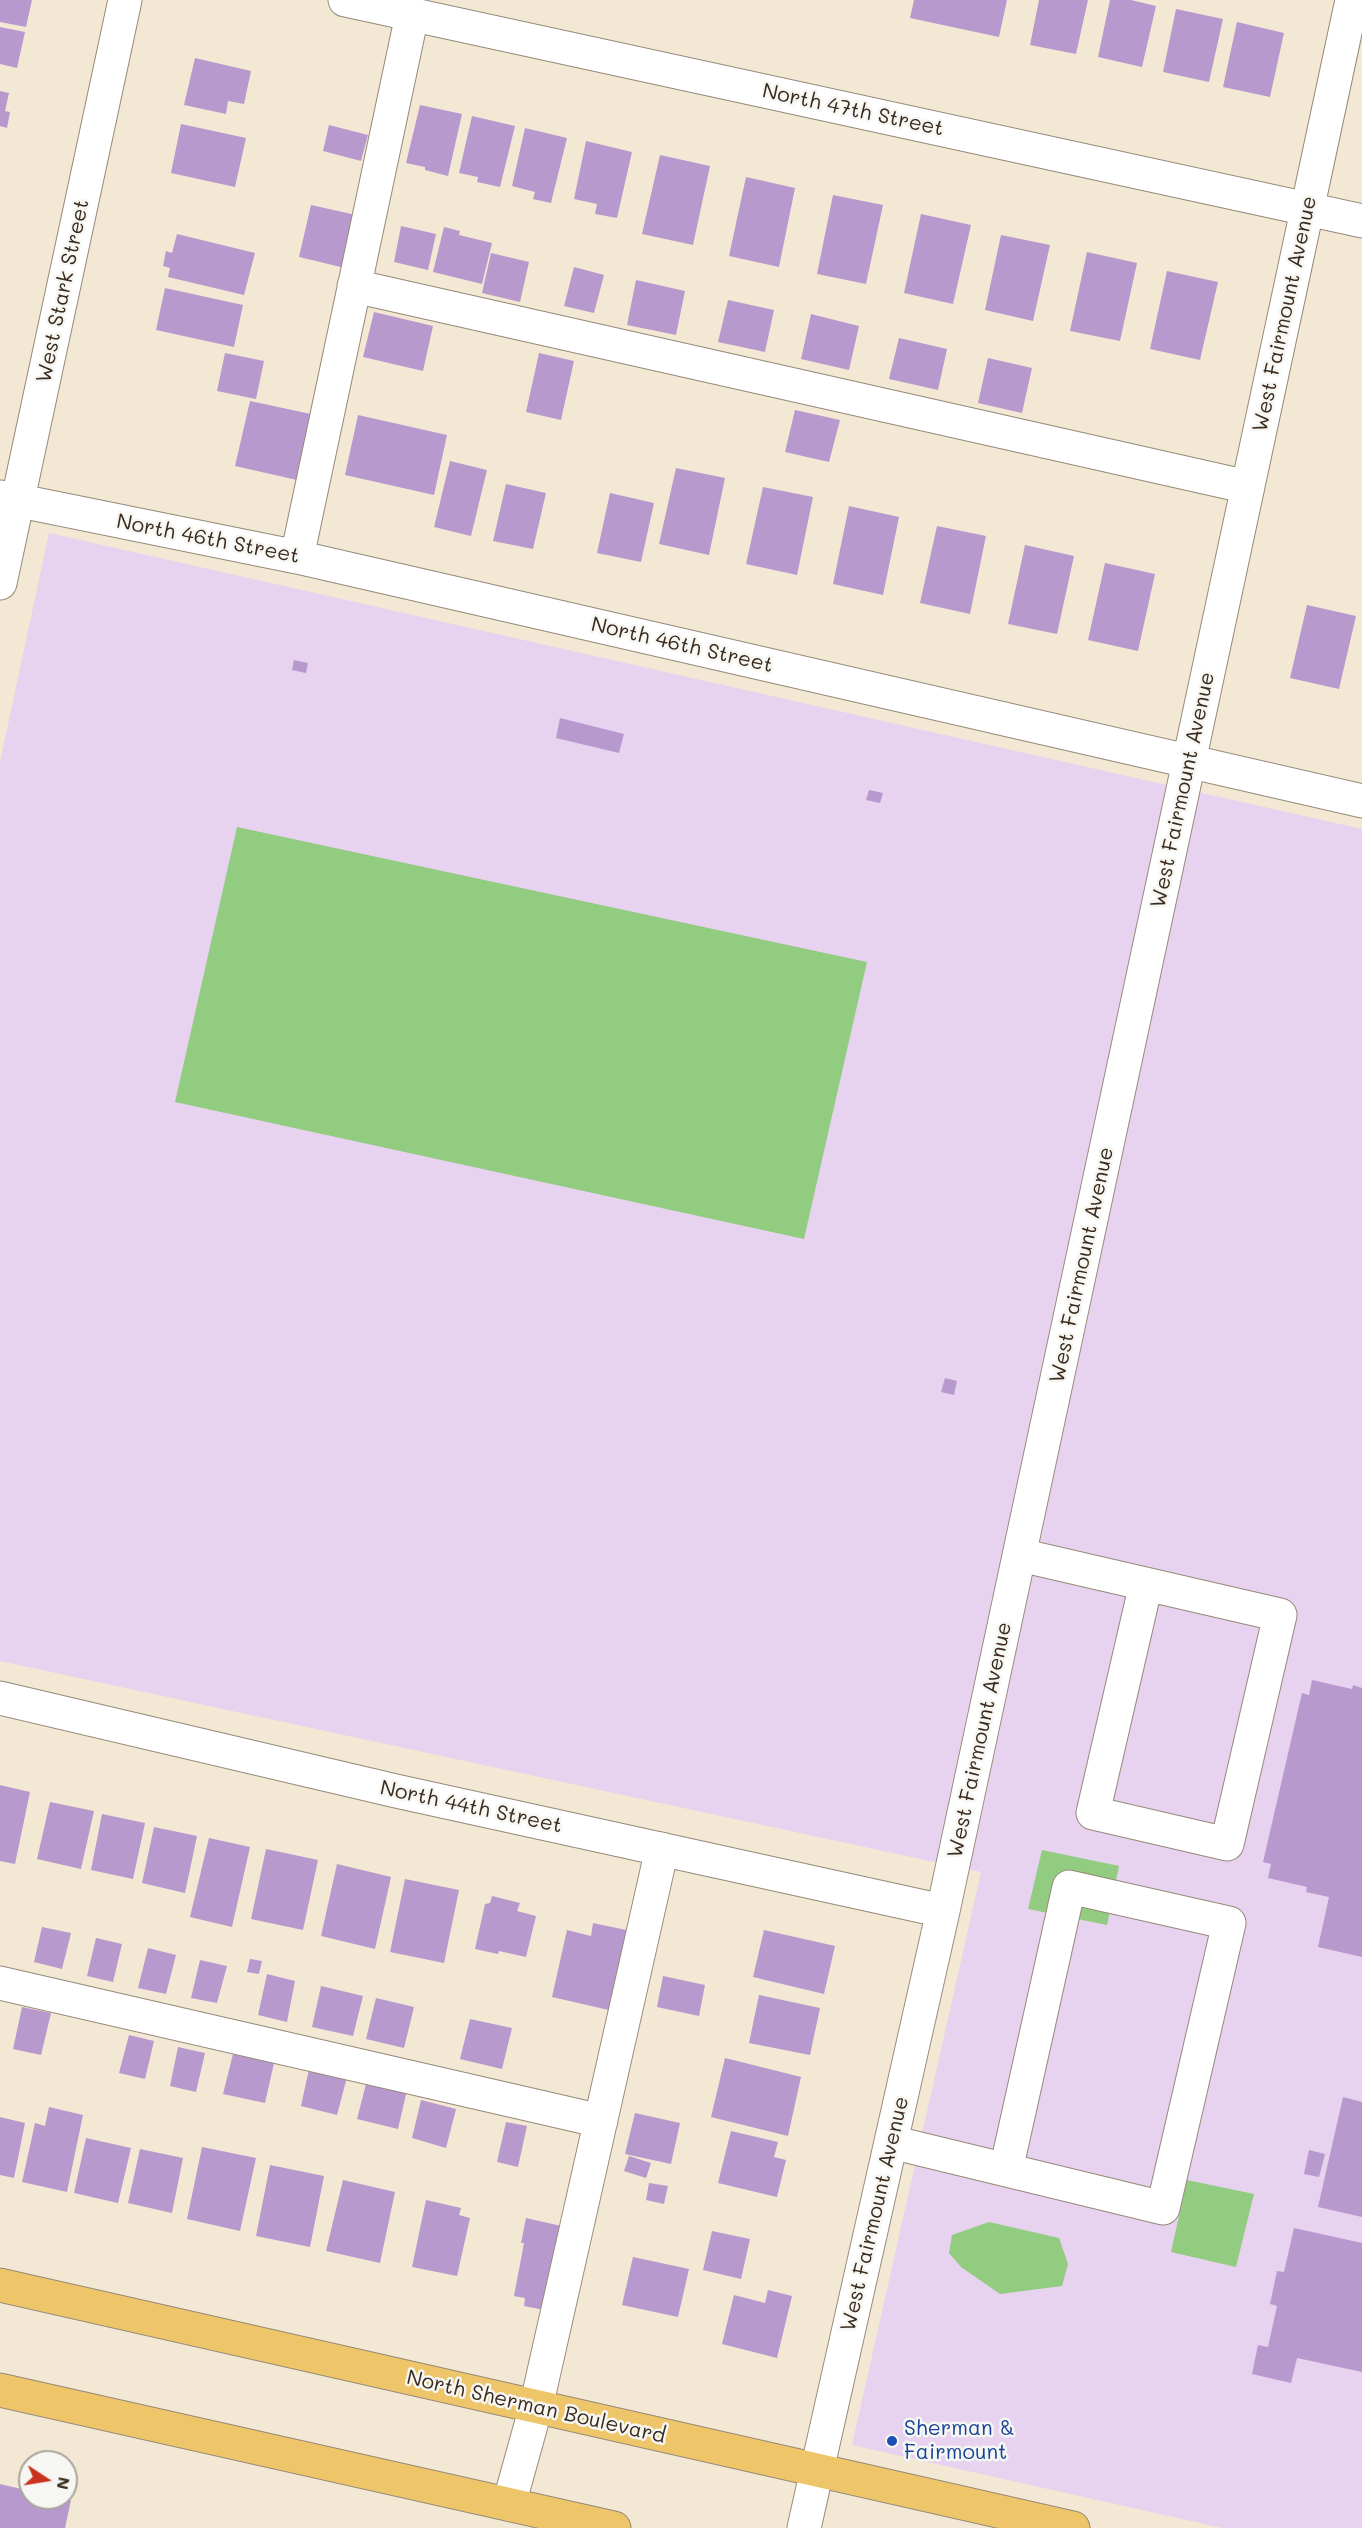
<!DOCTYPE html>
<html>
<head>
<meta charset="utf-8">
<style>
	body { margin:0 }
	#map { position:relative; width:1362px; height:2528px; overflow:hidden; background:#f2e8d4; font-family:Mali,sans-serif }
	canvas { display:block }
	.north { position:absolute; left:18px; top:2450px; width:60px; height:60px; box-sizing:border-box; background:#f6f6f2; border:2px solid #aba49d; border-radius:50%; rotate:102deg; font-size:16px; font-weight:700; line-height:24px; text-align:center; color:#3b2a1e }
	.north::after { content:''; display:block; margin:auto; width:21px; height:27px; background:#c8321e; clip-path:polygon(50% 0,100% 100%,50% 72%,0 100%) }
</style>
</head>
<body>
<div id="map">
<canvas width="1362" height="2528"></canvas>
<div class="north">N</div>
</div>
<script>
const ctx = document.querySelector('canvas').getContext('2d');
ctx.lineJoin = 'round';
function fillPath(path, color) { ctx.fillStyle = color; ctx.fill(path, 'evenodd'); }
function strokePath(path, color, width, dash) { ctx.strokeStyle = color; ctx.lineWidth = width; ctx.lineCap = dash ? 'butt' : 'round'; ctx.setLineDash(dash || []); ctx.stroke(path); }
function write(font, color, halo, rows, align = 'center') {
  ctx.font = font + ' Mali,sans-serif'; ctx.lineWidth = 5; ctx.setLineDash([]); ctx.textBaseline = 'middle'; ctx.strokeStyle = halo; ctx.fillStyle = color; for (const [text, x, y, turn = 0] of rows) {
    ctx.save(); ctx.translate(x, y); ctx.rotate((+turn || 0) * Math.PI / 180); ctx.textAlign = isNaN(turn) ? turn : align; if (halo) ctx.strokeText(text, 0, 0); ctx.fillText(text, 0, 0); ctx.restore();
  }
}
const built = new Path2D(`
	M49,533L1362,829V2528H1222L852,2445L981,1872L0,1661V762Z`);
const green = new Path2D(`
	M237,827L867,962L804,1239L175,1102Z
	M1042,1850L1119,1866L1107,1925L1028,1909Z
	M1187,2180L1254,2194L1236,2267L1171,2252Z
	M989,2222L1059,2238L1068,2264L1062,2286L1000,2294L961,2267L949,2253L952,2235Z`);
const building = new Path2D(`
	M0,0H32L26,27L0,22Z
	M914,0H1007L999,37L910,18Z
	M1039,0H1088L1076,54L1030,45Z
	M1110,0H1131L1156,6L1142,67L1098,57Z
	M1176,9L1223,19L1209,82L1163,72Z
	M1237,22L1284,33L1270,97L1223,87Z
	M0,27L25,32L17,68L0,64Z
	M195,58L251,71L244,104L228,101L226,114L184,105Z
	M0,91L9,93L5,111L10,112L7,128L0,126Z
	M420,105L462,114L448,176L425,170V167L406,163Z
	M472,116L515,126L500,187L477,182L478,177L459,173Z
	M181,124L246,138L235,187L171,173Z
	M329,125L368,135L361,161L323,151Z
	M525,128L567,138L551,203L533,199L535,192L512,186Z
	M586,141L632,152L617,218L595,214L597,204L574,199Z
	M660,155L710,166L693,245L642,234Z
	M746,177L795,188L779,267L729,256Z
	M833,195L883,205L866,284L817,274Z
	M311,205L356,215L345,268L299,257Z
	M921,214L971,225L953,304L904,293Z
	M401,226L436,234L428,270L394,262Z
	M444,227L460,231L459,235L492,243L482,284L433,272Z
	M177,234L255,253L244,295L168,277L170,268L163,266L166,251L172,253Z
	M1001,235L1050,245L1033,321L985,310Z
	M1087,252L1137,263L1120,341L1070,331Z
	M491,253L529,262L520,302L482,293Z
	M574,267L604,275L594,313L564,306Z
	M1167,271L1218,282L1200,360L1150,349Z
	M636,280L685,291L676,335L627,325Z
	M165,288L243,305L234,347L156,330Z
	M728,300L774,310L765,352L718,342Z
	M374,312L433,326L423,371L363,357Z
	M811,314L859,326L849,370L801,359Z
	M899,338L947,349L938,390L889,379Z
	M225,353L264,361L256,399L217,391Z
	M539,353L574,361L561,420L526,412Z
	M988,358L1032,368L1022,413L978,403Z
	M250,401L311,414L297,480L235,466Z
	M795,410L840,420L829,462L785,452Z
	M358,415L447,435L434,495L345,475Z
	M450,461L487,470L471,536L434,527Z
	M676,468L725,478L709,555L659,544Z
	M506,484L546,493L533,549L493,541Z
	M763,487L813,497L797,575L746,564Z
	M610,493L654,503L641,562L597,553Z
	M849,506L899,517L883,595L833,584Z
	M937,526L986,536L970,614L920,603Z
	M1025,545L1074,556L1057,634L1008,624Z
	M1105,563L1155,574L1138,651L1088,640Z
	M1307,605L1356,616L1339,689L1290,678Z
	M294,660L308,663L306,673L292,670Z
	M560,718L624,734L619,753L556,738Z
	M869,790L883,793L880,803L866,800Z
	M945,1378L957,1381L954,1395L941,1392Z
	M1312,1680L1352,1689L1353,1685L1362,1688V1957L1318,1947L1329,1897L1306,1892L1307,1887L1268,1878L1271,1864L1263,1862L1302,1693L1309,1695Z
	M0,1785L30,1792L15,1864L0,1861Z
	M50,1802L94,1811L81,1869L37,1859Z
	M102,1814L145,1823L133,1879L91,1870Z
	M154,1827L197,1836L185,1893L142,1883Z
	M209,1838L250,1847L232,1927L190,1917Z
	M266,1849L318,1860L303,1930L251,1919Z
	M337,1864L391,1877L375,1949L321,1936Z
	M405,1879L459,1890L444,1963L390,1952Z
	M492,1896L520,1903L517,1911L536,1916L526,1957L499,1951L498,1954L475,1949L485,1904L490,1903Z
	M593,1923L631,1931L613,2011L552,1997L567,1930L591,1936Z
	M42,1927L71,1933L62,1969L34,1962Z
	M764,1930L835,1946L824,1994L753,1977Z
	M96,1938L122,1944L113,1982L87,1976Z
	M148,1948L176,1955L166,1994L138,1988Z
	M250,1959L262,1961L259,1974L247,1972Z
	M200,1960L227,1966L217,2003L191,1998Z
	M267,1974L295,1981L287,2022L258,2015Z
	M663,1976L705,1985L699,2016L657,2007Z
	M321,1986L363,1996L353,2036L312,2027Z
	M759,1995L820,2008L810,2055L749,2043Z
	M376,1998L414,2007L404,2048L366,2039Z
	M22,2007L51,2013L41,2055L13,2049Z
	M470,2019L512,2028L502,2069L460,2059Z
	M129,2035L154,2041L145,2079L119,2073Z
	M178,2047L205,2053L196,2092L170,2086Z
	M233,2054L274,2063L265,2103L223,2094Z
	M725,2058L801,2077L788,2136L711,2117Z
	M309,2069L347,2077L337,2115L301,2106Z
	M367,2080L407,2090L398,2129L357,2119Z
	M1343,2097L1362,2102V2217L1318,2207Z
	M421,2100L456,2109L446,2148L412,2138Z
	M49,2107L83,2115L67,2192L22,2182L35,2123L45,2126Z
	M635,2113L680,2123L671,2164L625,2154Z
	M0,2117L25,2123L14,2178L0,2175Z
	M506,2122L527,2126L518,2167L497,2162Z
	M731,2131L778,2142L774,2157L786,2160L777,2197L718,2183Z
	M86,2138L131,2148L118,2203L74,2193Z
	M202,2147L256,2158L240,2231L187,2219Z
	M140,2149L183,2158L172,2213L128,2203Z
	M1309,2150L1325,2154L1319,2177L1304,2174Z
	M629,2156L651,2163L646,2178L624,2171Z
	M270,2165L324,2176L310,2247L256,2236Z
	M343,2180L395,2192L380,2263L326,2251Z
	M649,2183L668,2186L664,2204L646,2200Z
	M426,2200L461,2208L459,2215L470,2218L457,2276L412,2267Z
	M526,2218L570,2228L549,2311L524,2306L525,2298L514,2296L524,2243H521Z
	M1294,2228L1362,2243V2372L1297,2358L1291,2383L1252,2374L1258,2345L1268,2347L1277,2306L1270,2304L1277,2271L1284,2272Z
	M712,2231L750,2239L741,2279L703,2270Z
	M633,2257L689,2269L678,2317L622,2305Z
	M768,2290L792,2296L777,2358L722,2344L734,2295L765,2303Z
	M0,2484L30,2491V2498L71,2500L65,2528H0Z`);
const minor = new Path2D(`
	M345,0L1362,221
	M354,286L1248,487
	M0,497L297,557L1362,801
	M297,557L412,15
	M0,583L125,0
	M1020,1555L1280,1615L1227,1844L1093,1813L1146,1584
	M0,1698L396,1791L943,1911
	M0,1983L601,2121
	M891,2142L1163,2208L1229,1923L1069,1887L1006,2170
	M509,2504L536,2407L662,1849
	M804,2528L943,1911L1352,0`);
const major = new Path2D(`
	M0,2285L1073,2528
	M0,2390L614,2528`);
const markers = [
	[892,2441,6,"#1a4fb4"]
];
const streetNames = [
	["North 47th Street",853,110,12],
	["West Stark Street",63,291,-78],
	["West Fairmount Avenue",1285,314,-78],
	["North 46th Street",208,539,11],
	["North 46th Street",682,645,13],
	["West Fairmount Avenue",1183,790,-78],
	["West Fairmount Avenue",1082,1265,-78],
	["West Fairmount Avenue",980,1740,-78],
	["North 44th Street",471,1807,12],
	["West Fairmount Avenue",875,2214,-77],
	["North Sherman Boulevard",536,2407,13]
];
const transitNames = [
	["Sherman &",904,2429],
	["Fairmount",904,2453]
];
fillPath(built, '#e7d2ef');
fillPath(green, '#92cc80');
fillPath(building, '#b899ce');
strokePath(minor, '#968979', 35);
strokePath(major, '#968979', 35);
strokePath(minor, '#fff', 33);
strokePath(major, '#eec569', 33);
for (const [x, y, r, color] of markers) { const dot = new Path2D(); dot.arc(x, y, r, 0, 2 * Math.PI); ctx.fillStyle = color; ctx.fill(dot); strokePath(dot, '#f6f6f2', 2); }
write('21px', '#3b2a1e', '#f6f6f2', streetNames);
write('21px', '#164399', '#f6f6f2', transitNames, 'left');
</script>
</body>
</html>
